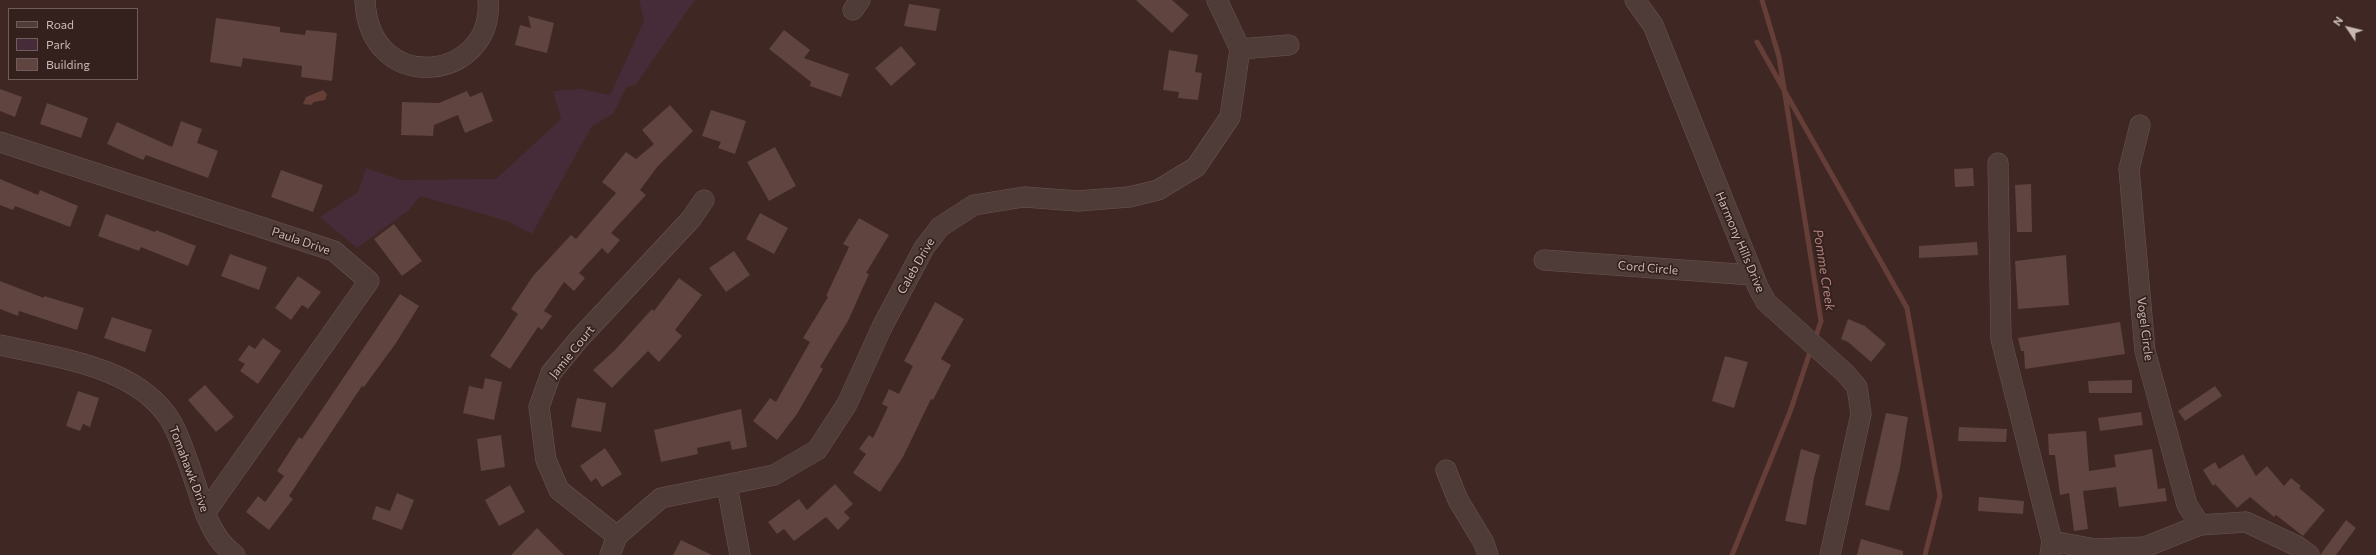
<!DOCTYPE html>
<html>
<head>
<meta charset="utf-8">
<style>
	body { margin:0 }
	#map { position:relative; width:2376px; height:555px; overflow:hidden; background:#3f2724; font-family:Commissioner,sans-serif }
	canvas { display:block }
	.legend { position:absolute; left:8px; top:8px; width:130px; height:72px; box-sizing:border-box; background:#34201d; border:1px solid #705d59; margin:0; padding:5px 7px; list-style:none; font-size:12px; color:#cab8b4 }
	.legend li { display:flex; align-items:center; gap:8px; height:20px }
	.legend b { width:20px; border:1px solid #705d59 }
	.north { position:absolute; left:2328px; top:8px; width:40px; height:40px; -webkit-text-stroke:3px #34201d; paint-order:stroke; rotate:305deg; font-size:11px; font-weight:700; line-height:16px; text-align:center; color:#cab8b4 }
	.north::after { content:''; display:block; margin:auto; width:14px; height:18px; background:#cab8b4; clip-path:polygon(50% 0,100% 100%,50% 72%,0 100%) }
</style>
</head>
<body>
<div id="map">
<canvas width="2376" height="555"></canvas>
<ul class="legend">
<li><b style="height:5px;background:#4f3b38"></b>Road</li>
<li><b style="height:11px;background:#462c38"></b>Park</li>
<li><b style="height:11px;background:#5f4440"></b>Building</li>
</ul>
<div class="north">N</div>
</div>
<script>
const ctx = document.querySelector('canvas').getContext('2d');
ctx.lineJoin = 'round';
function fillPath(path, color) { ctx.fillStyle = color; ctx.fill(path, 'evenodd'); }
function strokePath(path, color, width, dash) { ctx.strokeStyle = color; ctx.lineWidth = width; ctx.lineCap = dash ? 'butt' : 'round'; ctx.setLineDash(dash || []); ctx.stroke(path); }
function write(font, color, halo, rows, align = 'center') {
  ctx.font = font + ' Commissioner,sans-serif'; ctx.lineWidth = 3.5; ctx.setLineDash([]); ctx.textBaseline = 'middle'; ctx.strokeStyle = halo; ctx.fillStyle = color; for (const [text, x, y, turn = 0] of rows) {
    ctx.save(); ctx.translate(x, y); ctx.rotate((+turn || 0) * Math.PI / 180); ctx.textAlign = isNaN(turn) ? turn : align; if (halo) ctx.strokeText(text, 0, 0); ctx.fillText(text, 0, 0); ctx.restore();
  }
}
const green = new Path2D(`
	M639,0H695L636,84L626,88L613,114L592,126L532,234L507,221L420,196L409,210L357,248L320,217L358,192L366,168L401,180L496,179L561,119L553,91L581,89L610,95L644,21Z`);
const water = new Path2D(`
	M323,90L327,94L325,100L314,102L311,105L303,104L306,97Z`);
const stream = new Path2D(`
	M1762,0L1779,57L1821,321L1815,339
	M1757,42L1907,308L1940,496L1925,555
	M1732,555L1790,412L1811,349`);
const building = new Path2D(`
	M1136,0H1172L1189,15L1172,33Z
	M909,4L940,9L936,31L904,26Z
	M528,16L554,23L547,53L515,45L520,25L531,28Z
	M216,18L280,27V32L305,35L306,30L337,33L332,81L301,77L302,66L243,58L241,67L210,62Z
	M784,30L810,50L804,58L849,74L841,97L810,86L811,82L769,49Z
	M901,46L916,64L891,86L875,68Z
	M1169,50L1198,55L1195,72L1202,73L1198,100L1178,98L1179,92L1163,90Z
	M0,89L22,97L15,117L0,111Z
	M467,91L470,97L482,92L493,121L465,133L458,115L434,125L433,136L401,135L402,102L439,103Z
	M47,103L88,118L81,138L40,124Z
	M670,105L693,131L658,166L640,190L646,195L611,233L620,240L608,254L602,248L579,273L585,278L574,291L564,282L544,311L552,316L542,330L538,327L510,369L490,356L518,314L511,309L533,276L571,235L576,239L616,193L602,182L626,152L636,159L654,144L642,130Z
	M711,110L746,121L735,154L718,148L721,142L702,136Z
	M181,121L202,129L197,143L218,151L208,178L146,155L143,160L107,144L117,122L172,147Z
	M775,147L796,186L769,201L747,162Z
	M1973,168L1974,186L1955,187L1954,169Z
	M281,170L323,185L313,212L271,197Z
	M0,179L38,195L40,190L78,206L70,227L15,206L13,210L0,205Z
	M2031,184L2032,232H2017L2015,185Z
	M760,213L788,228L774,254L746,239Z
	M106,214L155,232L156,230L196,246L188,266L141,247L139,251L98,236Z
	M859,218L889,235L866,273L869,274L848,321L820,367L823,369L797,414L777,440L753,421L770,398L776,402L810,342L803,338L828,297L826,296L849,247L843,244Z
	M394,224L422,261L402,276L374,239Z
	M1977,242L1978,255L1919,258V246Z
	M734,251L750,275L726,292L709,268Z
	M230,254L267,267L259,290L221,276Z
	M2066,255L2069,305L2018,309L2015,261Z
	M298,276L321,292L308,309L302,305L291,320L275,308Z
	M679,278L702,295L675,330L682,336L659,362L648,351L612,388L593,370L615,350L652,309L654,311Z
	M0,281L44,298V296L84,308L77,330L19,311L18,316L0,309Z
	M400,294L419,306L396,343L364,387L362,386L289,496L293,499L269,530L246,512L258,496L265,502L284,476L277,471L299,437L302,439Z
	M935,302L964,319L941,359L951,365L933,400L931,399L903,457L880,492L853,473L866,454L859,449L869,435L873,438L888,407L882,404L889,389L899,394L913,366L904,361Z
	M112,317L152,330L145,352L104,338Z
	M1848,319L1865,326L1886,344L1871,362L1848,342L1841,339Z
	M2120,322L2125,354L2025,369L2024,351H2021L2018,338Z
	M263,338L281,351L258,384L240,371L245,364L238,360L249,345L255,349Z
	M1725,356L1748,362L1734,408L1712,401Z
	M485,378L502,382L494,420L463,413L469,386L483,389Z
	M2132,380V393H2089L2088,381Z
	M205,385L234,417L216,432L188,400Z
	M2215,386L2222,396L2185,421L2178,411Z
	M78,391L99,398L90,427L83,424L80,431L66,426Z
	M577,398L606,403L601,432L571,427Z
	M741,409L747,447L732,450L730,441L697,448L698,454L661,462L654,430Z
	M2141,412L2143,425L2100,431L2098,418Z
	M1886,413L1908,417L1900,468L1889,511L1865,505Z
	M1959,427L2007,429L2006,442L1958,441Z
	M2086,431L2089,471L2116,467L2114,455L2152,449L2158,489L2165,488L2167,501L2119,507L2116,487L2083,491L2088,529L2074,531L2069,493L2060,495L2055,455H2049L2048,434Z
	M501,435L505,467L481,471L477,439Z
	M605,448L622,474L602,487L596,478L591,482L580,466Z
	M1801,449L1820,455L1814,478L1806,525L1785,521Z
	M2243,454L2256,476L2267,466L2284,486L2291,478L2301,486L2299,488L2325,510L2303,536L2276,515L2274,517L2250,497L2237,508L2215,484L2213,486L2203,470L2215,462L2219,469Z
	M835,484L853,504L844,512L850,518L838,530L826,517L794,541L784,529L777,534L768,522L799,499L807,510Z
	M510,485L525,512L499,526L485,500Z
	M397,493L414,500L402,530L372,519L376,506L390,511Z
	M1979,497L2024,501L2023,514L1978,511Z
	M2346,520L2356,528L2336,555H2320Z
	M537,528L564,555H511Z
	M1861,539L1903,551V555H1857Z
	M681,540L712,555H673Z`);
const minor = new Path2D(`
	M365,0C369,98 495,81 488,0
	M1635,0L1653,25L1758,287L1766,302L1845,373L1857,387L1861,414L1830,555
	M853,10L860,0
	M1240,49L1289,45
	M2140,125L2129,169L2145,351L2187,505L2200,525L2246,522L2297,546L2309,555
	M0,142L334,251L369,281L205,513
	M1998,163L2001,339L2052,541L2050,555
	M1544,260L1752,275
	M0,345C57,358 139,366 172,423C182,442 189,465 196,485C204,511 212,539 235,555
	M1446,470L1458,500L1484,543L1488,555
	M727,486L740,555
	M617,536L559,490L546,460L539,407L551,373L579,339L691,219L704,200
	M2052,541L2095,549L2145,547L2200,525
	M610,555L617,536L661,498L774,475L817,450L847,404L882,327L924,248L940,227L974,205L1024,197L1078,201L1129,197L1158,190L1196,167L1230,117L1240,49L1217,0`);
const streetNames = [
	["Paula Drive",301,241,19],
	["Harmony Hills Drive",1740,242,67],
	["Caleb Drive",916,266,-60],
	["Cord Circle",1648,268,5],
	["Vogel Circle",2145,329,83],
	["Jamie Court",572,352,-51],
	["Tomahawk Drive",189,469,69]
];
const waterNames = [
	["Pomme Creek",1824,270,81]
];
fillPath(green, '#462c38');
fillPath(water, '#663e38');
strokePath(stream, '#663e38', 5);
fillPath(building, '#5f4440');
strokePath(minor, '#6a5653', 21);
strokePath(minor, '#4f3b38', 20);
write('12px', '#cab8b4', '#34201d', streetNames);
write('italic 13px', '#b2837c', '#34201d', waterNames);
</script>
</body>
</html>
